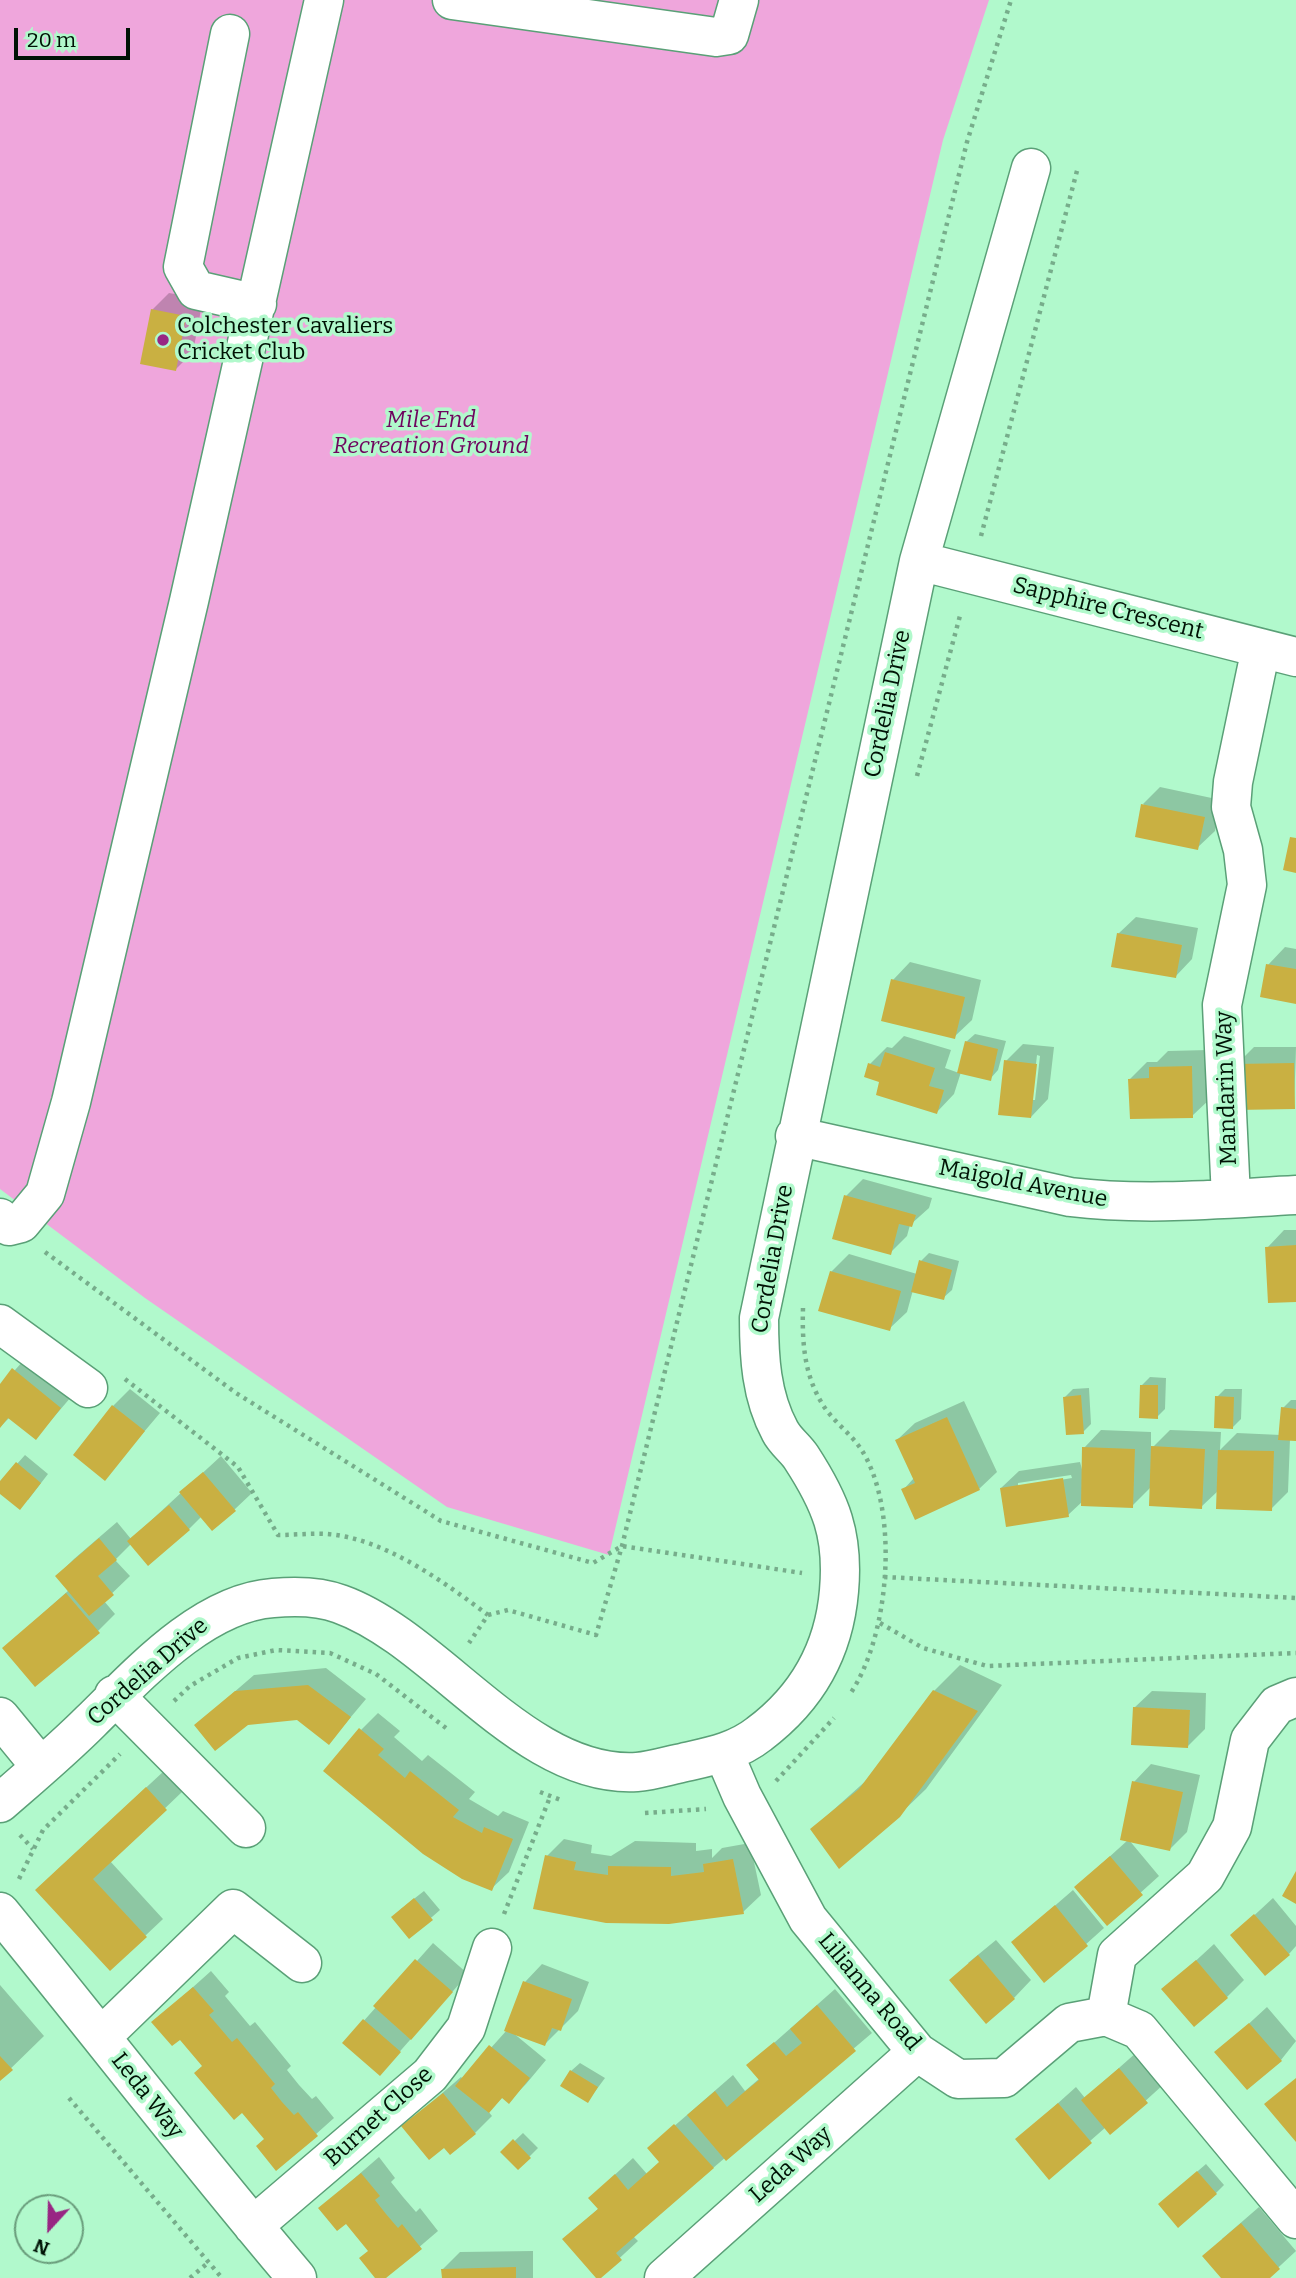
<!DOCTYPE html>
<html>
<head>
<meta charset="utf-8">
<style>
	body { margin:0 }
	#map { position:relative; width:1296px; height:2278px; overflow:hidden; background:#b1f9cc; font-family:Bitter,serif }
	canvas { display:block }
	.north { position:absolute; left:14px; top:2194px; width:70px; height:70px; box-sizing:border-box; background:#b1f9cc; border:2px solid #6a9d7c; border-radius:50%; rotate:202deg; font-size:19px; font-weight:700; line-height:28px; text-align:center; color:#001205 }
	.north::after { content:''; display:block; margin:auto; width:24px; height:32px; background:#982683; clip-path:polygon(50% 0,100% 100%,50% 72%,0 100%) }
	.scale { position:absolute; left:14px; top:28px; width:116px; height:32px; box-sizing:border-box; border:4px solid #001205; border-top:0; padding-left:9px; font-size:21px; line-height:24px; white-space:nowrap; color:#001205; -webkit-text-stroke:5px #b1f9cc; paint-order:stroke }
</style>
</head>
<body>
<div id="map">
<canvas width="1296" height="2278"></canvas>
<div class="north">N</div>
<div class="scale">20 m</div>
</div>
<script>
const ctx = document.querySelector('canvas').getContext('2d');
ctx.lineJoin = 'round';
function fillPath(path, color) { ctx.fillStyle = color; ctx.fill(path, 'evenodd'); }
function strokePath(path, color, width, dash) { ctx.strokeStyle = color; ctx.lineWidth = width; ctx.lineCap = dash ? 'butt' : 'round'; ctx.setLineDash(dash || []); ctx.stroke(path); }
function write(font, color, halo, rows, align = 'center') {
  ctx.font = font + ' Bitter,serif'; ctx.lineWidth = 7; ctx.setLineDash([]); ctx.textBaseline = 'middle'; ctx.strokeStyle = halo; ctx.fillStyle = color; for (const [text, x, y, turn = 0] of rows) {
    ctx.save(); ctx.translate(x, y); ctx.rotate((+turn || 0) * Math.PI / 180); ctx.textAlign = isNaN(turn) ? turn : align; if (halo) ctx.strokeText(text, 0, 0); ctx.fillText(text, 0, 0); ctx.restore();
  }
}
const green = new Path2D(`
	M0,0H989L943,140L609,1555L447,1507L145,1298L0,1189Z`);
const shadow = new Path2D(`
	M169,293L203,299L193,352L176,369L152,310Z
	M1160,787L1221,800L1215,831L1197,848L1143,804Z
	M1136,917L1198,928L1192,959L1175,977L1118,934Z
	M1285,947L1296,949V1002L1268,965Z
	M910,962L981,980L972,1020L954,1037L893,980Z
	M975,1034L1006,1041L998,1070L990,1079L961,1072L954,1094L937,1112L882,1081L870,1064L887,1047L892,1048L904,1036L951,1050L945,1068L959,1073L966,1042Z
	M1023,1044L1054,1047L1048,1099L1031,1117L1006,1061ZM1037,1055L1040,1056L1035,1100H1032Z
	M1254,1047H1296L1294,1107L1237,1064Z
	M1208,1050L1210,1099L1192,1116L1130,1079L1147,1062H1157L1168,1051Z
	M863,1179L932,1198L929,1208L910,1225L907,1236L890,1253L846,1196Z
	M1284,1230H1296V1300L1267,1248Z
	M929,1253L959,1261L952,1290L943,1298L913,1290L907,1312L889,1329L831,1272L849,1254L917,1274L921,1261Z
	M31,1352L77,1390L36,1438L10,1417L0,1427V1387Z
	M1150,1377L1166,1378L1165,1409L1157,1417L1141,1386Z
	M1089,1388L1091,1424L1083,1432L1065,1397L1073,1389Z
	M130,1389L160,1413L105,1478L113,1406Z
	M1225,1389H1242L1241,1419L1233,1427L1217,1397Z
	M1291,1400H1296V1440L1290,1439L1288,1492L1271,1509L1219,1490L1201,1507L1151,1487L1132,1506L1083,1501L1068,1515L1001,1488L1019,1471L1080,1462L1083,1473L1084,1448L1101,1430L1151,1432V1449L1170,1430L1221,1432L1220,1450L1237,1433L1281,1435L1283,1408ZM1071,1475L1072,1478L1018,1487V1483Z
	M964,1401L997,1472L979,1489L903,1490L914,1478L897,1440L915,1423Z
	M25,1455L48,1474L28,1500L0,1492V1483Z
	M221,1456L252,1493L234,1510L202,1516L189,1529L131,1544L115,1560L130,1576L104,1601L115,1614L98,1631L4,1648L69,1590L57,1576L74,1559L117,1522L131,1539Z
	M960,1665L1002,1685L926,1789L899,1815L812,1829L869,1778L934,1691Z
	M326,1668L366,1699L329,1743L297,1719L196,1725L254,1675Z
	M1152,1691L1206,1693L1205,1729L1188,1746L1134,1708Z
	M378,1713L400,1731L394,1737L422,1761L428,1755L475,1792L469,1799L498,1816L503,1811L529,1822L509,1872L491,1889L424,1853L361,1730Z
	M1151,1764L1200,1775L1187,1832L1170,1849L1129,1840L1159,1876L1107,1923L1076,1887L1128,1840L1134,1782Z
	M164,1771L183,1791L110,1861L163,1919L110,1969L54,1873Z
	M564,1839L592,1845L591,1853L611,1856L635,1841L696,1843V1851L712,1849V1858L722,1848L750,1843L761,1895L743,1912L585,1918L547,1856Z
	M1073,1890L1104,1928L1045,1981L1013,1942Z
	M424,1891L440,1910L409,1937L401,1909Z
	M1273,1898L1296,1926V1946L1289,1954L1233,1935Z
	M996,1940L1031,1980L1014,1998L968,1963Z
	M433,1943L468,1974L380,2074L345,2042Z
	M1214,1944L1244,1980L1227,1997L1164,1990Z
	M542,1964L589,1982L578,2011L545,2044L512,2032L546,2060L526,2084L509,2101L503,2097L488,2111L492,2116L475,2133L445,2145L404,2126L461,2077L463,2079L507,2030L525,1982Z
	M211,1971L229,1992L225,1996L250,2026L255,2022L291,2066L287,2070L299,2085L312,2099L316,2096L334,2118L277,2169L266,2139L180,2037L154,2022Z
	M0,1985L44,2036L0,2079Z
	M835,1989L872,2033L633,2236L638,2241L598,2278L565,2239L599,2208L608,2181L633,2158L647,2174L661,2161L649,2148L733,2075L745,2091L760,2078L749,2065Z
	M1267,2007L1296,2041L1281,2060L1217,2053Z
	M1137,2052L1164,2084L1110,2133L1106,2127L1049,2177L1018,2139L1076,2087L1085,2098Z
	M580,2063L605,2078L588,2101L571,2071Z
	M523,2133L538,2148L518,2168L503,2152Z
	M379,2157L395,2178L391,2182L403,2197L416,2212L420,2208L438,2231L383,2278H378L369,2251L346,2222L320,2208Z
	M1206,2164L1224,2185L1216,2193L1169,2196Z
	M1259,2207L1296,2251L1267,2278H1223L1222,2239Z
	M533,2251V2278H443V2269L460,2252Z`);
const building = new Path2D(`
	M151,309L186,316L176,371L140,364Z
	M1141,804L1205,817L1198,850L1135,837Z
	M1290,837L1296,838V873L1283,870Z
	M1117,933L1182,945L1176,978L1111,967Z
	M1266,964L1296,969V1004L1260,997Z
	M891,979L965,997L955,1039L881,1021Z
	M965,1041L998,1049L991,1081L957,1073Z
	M885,1052L935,1068L929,1086L944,1090L937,1114L876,1095L879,1082L864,1077L868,1063L880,1067Z
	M1004,1060L1037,1064L1031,1118L998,1115Z
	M1294,1063L1295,1109L1236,1110L1235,1064Z
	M1192,1066L1193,1118L1130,1119L1128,1079L1149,1078V1067Z
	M844,1195L916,1215L912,1227L899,1224L891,1255L832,1239Z
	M1296,1245V1302L1268,1303L1265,1247Z
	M919,1260L952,1270L944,1300L911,1292Z
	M830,1271L901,1291L890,1331L818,1311Z
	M12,1368L61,1408L36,1440L8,1418L0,1428V1384Z
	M1140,1385H1158V1419L1139,1418Z
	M1081,1395L1084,1434L1066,1435L1063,1397Z
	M1215,1396L1234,1397L1233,1429L1214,1428Z
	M112,1405L145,1431L105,1481L73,1455Z
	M1281,1407L1296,1409V1441L1278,1440Z
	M947,1417L980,1490L915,1520L901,1489L915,1483L895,1440Z
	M1151,1446L1205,1449L1202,1509L1149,1506Z
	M1082,1447L1135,1449L1133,1508L1081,1506Z
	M1218,1450L1274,1451L1272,1511L1216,1509Z
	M16,1462L41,1483L20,1510L0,1494V1481Z
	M203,1472L236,1511L212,1531L179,1492Z
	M1063,1478L1069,1517L1006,1527L1000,1488Z
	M169,1505L190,1530L148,1566L127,1541Z
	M99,1538L117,1560L98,1576L114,1595L89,1616L55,1576Z
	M66,1593L100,1633L35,1687L2,1648Z
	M308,1685L351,1717L329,1745L297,1720L248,1725L215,1751L194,1725L235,1691Z
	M933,1690L978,1711L900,1817L839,1869L810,1829L859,1789Z
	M1133,1707L1190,1710L1188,1748L1131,1745Z
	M359,1728L384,1749L378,1755L405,1778L410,1771L459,1810L453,1817L482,1833L484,1827L513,1839L492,1891L462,1879L423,1854L323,1771Z
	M1132,1781L1183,1792L1170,1851L1120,1840Z
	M146,1787L167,1810L93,1879L147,1937L110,1971L35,1890Z
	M545,1855L576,1862L574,1870L608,1875V1866L671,1867V1876L704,1872L703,1864L733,1859L744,1914L669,1924L606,1923L533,1909Z
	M1110,1856L1143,1895L1107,1926L1074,1887Z
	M1296,1871V1904L1282,1896Z
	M414,1898L433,1920L409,1939L391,1917Z
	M1055,1905L1088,1946L1044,1983L1011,1942Z
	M1254,1914L1290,1955L1265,1976L1230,1935Z
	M978,1955L1015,1999L986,2024L949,1980Z
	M415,1959L453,1992L411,2040L373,2006Z
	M1196,1960L1228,1998L1194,2027L1161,1989Z
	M523,1981L572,1999L561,2031L552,2028L545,2046L504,2031Z
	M193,1987L214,2011L209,2015L232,2042L237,2038L275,2084L271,2088L282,2102L294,2115L298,2112L318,2136L276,2171L256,2146L264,2139L242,2113L234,2120L194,2073L202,2066L180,2040L172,2046L151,2022Z
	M817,2005L856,2051L726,2161L687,2115L715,2091L727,2107L743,2093L759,2080L746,2065L774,2042L786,2056L802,2043L790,2029Z
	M363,2019L401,2052L380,2076L342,2043Z
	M1249,2023L1282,2061L1247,2090L1214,2052Z
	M489,2045L530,2078L509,2104L502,2098L489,2113L455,2086Z
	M0,2056L13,2070L0,2081Z
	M1119,2068L1148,2103L1110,2135L1081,2100Z
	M570,2070L598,2087L588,2103L560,2086Z
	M1296,2078V2142L1264,2104Z
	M443,2093L476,2134L450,2155L444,2148L429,2160L401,2126Z
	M1058,2103L1092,2143L1049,2180L1015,2139Z
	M674,2124L714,2168L616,2253L622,2260L601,2278H596L562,2239L598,2209L588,2198L615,2174L628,2190L659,2162L647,2148Z
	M513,2139L531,2158L518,2170L500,2152Z
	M1197,2171L1217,2194L1178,2228L1158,2204Z
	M361,2173L380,2196L375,2200L386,2214L398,2228L402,2224L422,2249L386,2278H375L359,2258L368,2251L346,2224L337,2231L318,2208Z
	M1241,2223L1280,2269L1270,2278H1221L1202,2256Z
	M516,2267V2278H442L441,2269Z`);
const path = new Path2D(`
	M981,536L1078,167
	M917,776L961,612
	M45,1252L236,1393L441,1521L593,1563L622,1546L802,1573
	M803,1308C802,1342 804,1375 823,1405C833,1421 850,1433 861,1449C900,1509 890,1636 850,1694
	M125,1379L238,1467L278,1535C294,1535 311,1533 327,1534C384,1538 444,1582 488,1615L469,1643
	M884,1577L1296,1598
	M488,1615L508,1610L596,1635L622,1546L967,142L1011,0
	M880,1623L923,1648L987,1666L1296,1653
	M174,1701L190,1686L238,1658L276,1650L330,1653L376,1674L446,1728
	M776,1781L834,1718
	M540,1792L561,1800
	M645,1813L706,1809
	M20,1835L33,1849
	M19,1879L43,1830L120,1754
	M504,1914L550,1797
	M69,2098L222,2278
	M190,2278L209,2262`);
const minor = new Path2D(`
	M452,0L716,37L729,35L739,0
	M230,34L183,267L196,290L257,304
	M919,561L1296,657
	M795,1136L1070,1197C1146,1206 1220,1199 1296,1195
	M1231,1198L1222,1005L1247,885L1243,850L1231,807L1233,782L1261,648
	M0,1218L9,1226L21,1223L45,1194L71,1102L189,601L324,0
	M0,1324L88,1388
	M114,1695L246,1828
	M0,1717L41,1767
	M724,1754L742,1796L808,1919L917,2052L958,2079L1004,2078L1069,2023L1106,2016L1139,2030L1296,2219
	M0,1803C31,1776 62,1750 91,1721C139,1674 203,1603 273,1598C295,1596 319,1596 340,1604C438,1639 525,1779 637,1772C650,1771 664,1767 677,1764C707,1757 735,1753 759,1734C807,1698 834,1650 839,1591C844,1535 831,1503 801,1457C795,1448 785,1441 780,1431C761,1396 759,1357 759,1318L919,561L1031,168
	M0,1912C100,2034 195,2158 297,2278
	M1106,2016L1117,1955L1205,1876L1232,1827L1250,1740L1277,1705L1296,1697
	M102,2036L233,1909L302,1963
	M253,2226L430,2075L466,2028L492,1948
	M664,2278L917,2052`);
const markers = [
	[163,340,7,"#982683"]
];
const poiNames = [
	["Colchester Cavaliers",177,327],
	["Cricket Club",177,353]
];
const parkNames = [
	["Mile End",431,421],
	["Recreation Ground",431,447]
];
const streetNames = [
	["Sapphire Crescent",1108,609,14],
	["Cordelia Drive",888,704,-78],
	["Mandarin Way",1227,1088,-92],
	["Maigold Avenue",1023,1184,11],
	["Cordelia Drive",773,1259,-80],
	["Cordelia Drive",148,1672,-41],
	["Lilianna Road",869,1992,50],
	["Leda Way",147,2096,52],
	["Burnet Close",379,2117,-42],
	["Leda Way",791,2165,-42]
];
fillPath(green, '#efa6dc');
fillPath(shadow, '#0003');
fillPath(building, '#c9b042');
strokePath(minor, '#5aa077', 41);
strokePath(path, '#77ad8b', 4.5, [3.5, 5]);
strokePath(minor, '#fff', 38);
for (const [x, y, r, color] of markers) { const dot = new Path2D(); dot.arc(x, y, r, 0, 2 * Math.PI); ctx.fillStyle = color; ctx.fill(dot); strokePath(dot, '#b1f9cc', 2.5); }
write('23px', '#001205', '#b1f9cc', poiNames, 'left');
write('italic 23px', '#6f045e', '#b1f9cc', parkNames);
write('23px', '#001205', '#b1f9cc', streetNames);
</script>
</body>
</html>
